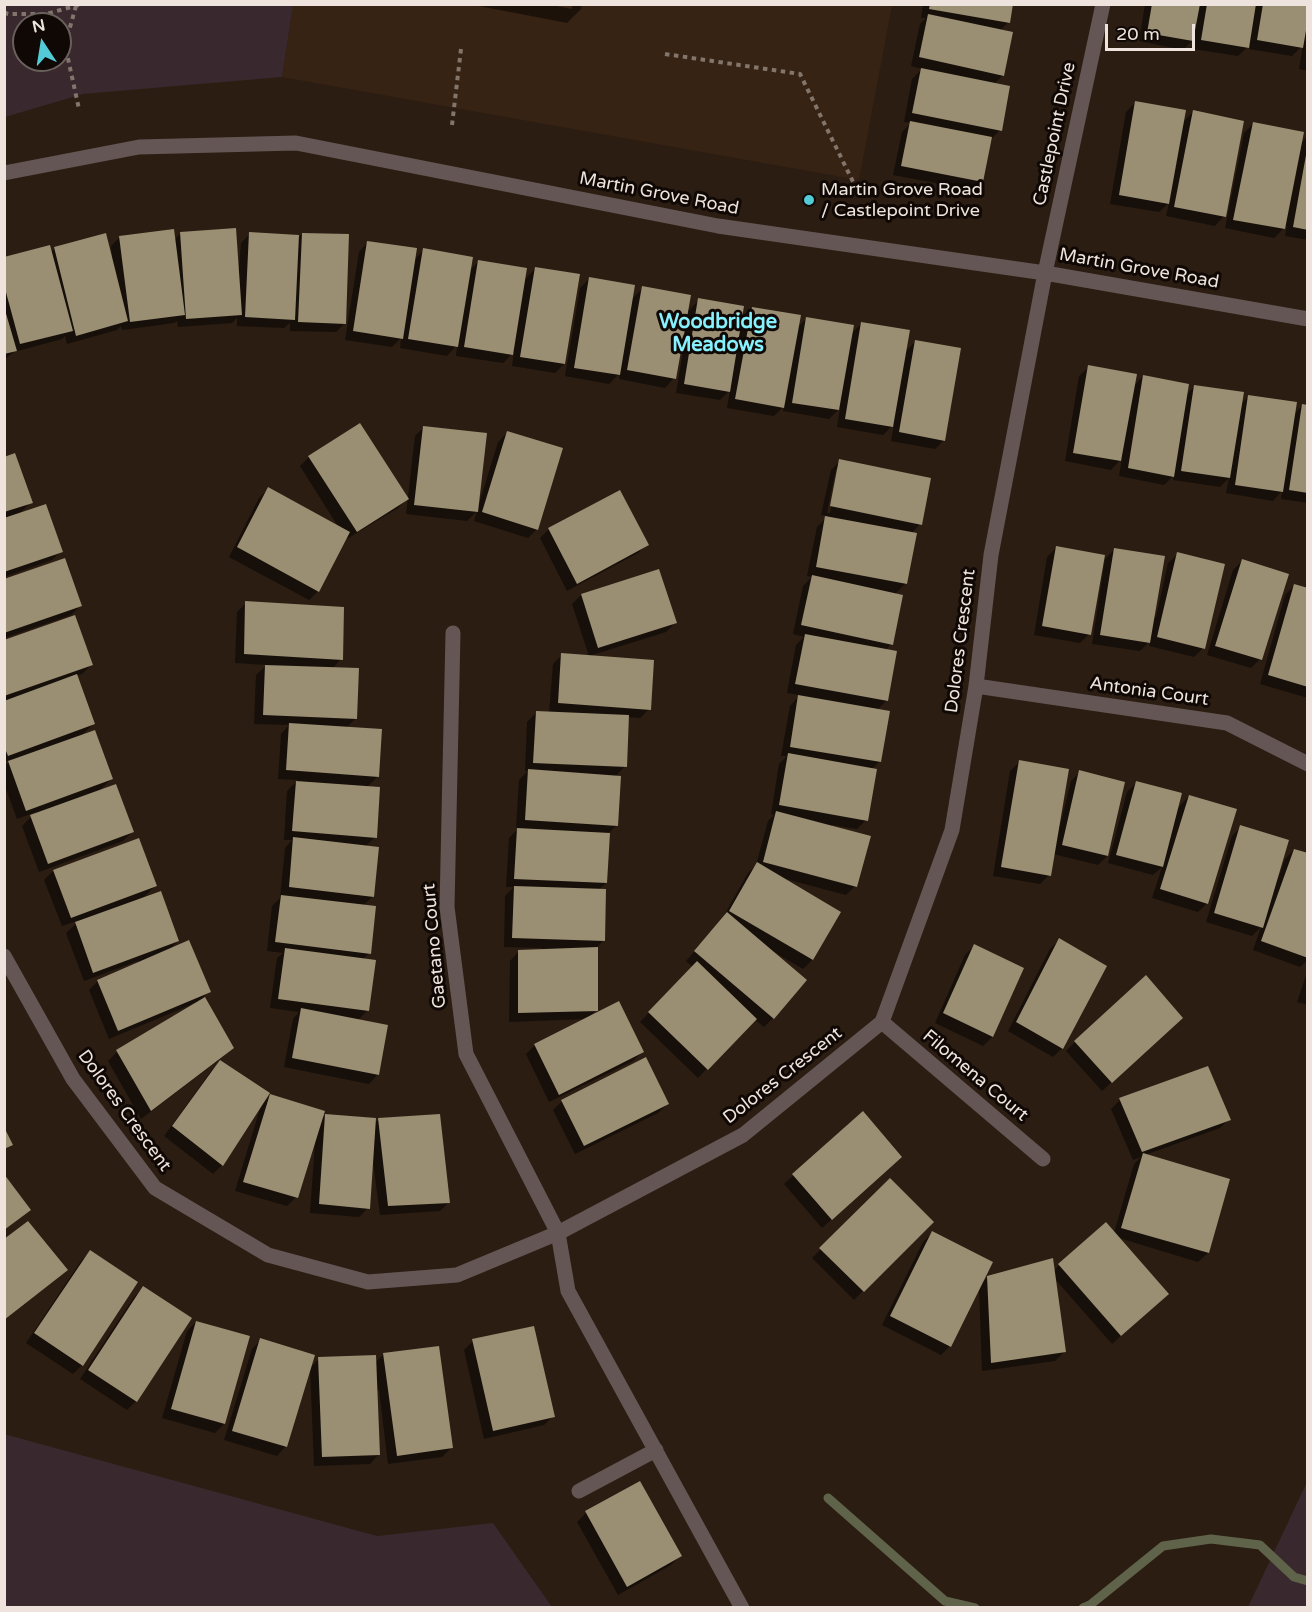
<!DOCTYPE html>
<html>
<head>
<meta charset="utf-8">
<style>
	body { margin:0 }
	#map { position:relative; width:1312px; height:1612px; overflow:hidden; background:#2b1d12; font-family:"Varela Round",sans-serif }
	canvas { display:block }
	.frame { position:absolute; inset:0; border:6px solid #efe4dd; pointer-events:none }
	.north { position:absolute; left:12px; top:12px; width:60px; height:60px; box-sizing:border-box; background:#0f0805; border:2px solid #69605b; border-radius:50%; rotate:348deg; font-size:16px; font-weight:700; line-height:24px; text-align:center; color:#efe4dd }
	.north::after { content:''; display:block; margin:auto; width:21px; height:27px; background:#52cbd7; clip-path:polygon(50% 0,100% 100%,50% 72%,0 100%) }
	.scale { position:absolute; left:1105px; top:24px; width:90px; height:27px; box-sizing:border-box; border:3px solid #efe4dd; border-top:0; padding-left:8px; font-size:18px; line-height:21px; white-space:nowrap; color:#efe4dd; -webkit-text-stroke:4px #0f0805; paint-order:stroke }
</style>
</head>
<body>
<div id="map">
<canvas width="1312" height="1612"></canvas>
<div class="frame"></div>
<div class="north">N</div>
<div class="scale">20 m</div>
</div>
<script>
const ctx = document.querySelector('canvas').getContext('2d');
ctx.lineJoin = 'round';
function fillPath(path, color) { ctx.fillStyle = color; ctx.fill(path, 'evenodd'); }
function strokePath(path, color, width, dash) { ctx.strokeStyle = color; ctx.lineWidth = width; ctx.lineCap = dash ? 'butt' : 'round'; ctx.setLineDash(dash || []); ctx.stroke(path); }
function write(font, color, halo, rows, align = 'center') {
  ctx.font = font + ' "Varela Round",sans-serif'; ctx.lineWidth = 6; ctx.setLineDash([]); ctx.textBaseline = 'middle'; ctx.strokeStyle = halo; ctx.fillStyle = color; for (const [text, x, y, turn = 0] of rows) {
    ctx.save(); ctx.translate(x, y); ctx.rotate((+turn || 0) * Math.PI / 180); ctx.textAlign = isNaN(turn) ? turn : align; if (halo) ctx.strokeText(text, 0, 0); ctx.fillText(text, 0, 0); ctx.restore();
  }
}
const built = new Path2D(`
	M293,5H892L859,180L282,77Z`);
const green = new Path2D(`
	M5,4H293V5L282,77L83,94L5,117ZM24,24H60V60H24Z
	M4,1434L377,1536L493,1523L552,1607H5Z
	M1307,1482V1607H1248Z`);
const shadow = new Path2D(`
	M468,4H546L572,9V6L562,4H582L581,9L567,23Z
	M923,4H1011L1008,22L1000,31L1003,75L994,84L1000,130L991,139L982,181L973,190L893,175L902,132L911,123L904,122L912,79L922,69L911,66L920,24L926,18H921Z
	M1145,4H1308V71L1299,69L1303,45L1292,56L1249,49L1250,45L1238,56L1193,49L1195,38L1183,50L1139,41Z
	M1135,103L1182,123L1193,112L1224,216L1215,226L1166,216L1169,203L1159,212L1110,204L1126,112Z
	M1253,124L1300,144L1308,136V240L1285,236L1287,225L1274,238L1225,228L1244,133Z
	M181,233L237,268H239L241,243L250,234L297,239L302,234L345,323L336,332L290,331V323L284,328L237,326V318L232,323L178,327L177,321L174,323L122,330L121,326L117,330L67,344L65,336L62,339L14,352L4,360V259L50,253L55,248L110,257L112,256L111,246L120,237L174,240Z
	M368,242L413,261L424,250L469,271L478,262L524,280L536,268L564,364L555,373L512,366L514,352L503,363L456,356L457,345L447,356L400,348L401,338L392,347L345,340L359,252Z
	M589,279L631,300L643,288L687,312L699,300L741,320L752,308L797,328L806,319L851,334L862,323L904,353L916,341L944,440L935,449L891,441L894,424L883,435L837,427L840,408L829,419L783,411L784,406L774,416L727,408L730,390L720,400L676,393L686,333H683L674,378L665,388L619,379L620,373L609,384L565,376L580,288Z
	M1089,367L1133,387L1143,376L1186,395L1195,386L1240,405L1248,397L1293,415L1302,406L1308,407V503L1281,499L1282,491L1273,501L1226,493L1229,478L1220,487L1173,480L1174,475L1164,485L1119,476L1122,458L1111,470L1065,461L1079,376Z
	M424,427L478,507L498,442L507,433L537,529L528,538L474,521L477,511L467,521L406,514L415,436Z
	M309,457L407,499L398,508L347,539L346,537L318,591L309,600L229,557L259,498L268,489L339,528L300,466Z
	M4,459L31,502L18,515L61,551L52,560L4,577Z
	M840,461L920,524L911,534L906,583L894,595L891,644L885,651L886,701L877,710L879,762L872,769L866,820L857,829L832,825V827L855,886L846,895L782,878L839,913L812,960L803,969L774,952L773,1018L764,1027L754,1019L698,1078L640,1022L693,967L686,961L721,921L748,873L756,865L768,821L774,815L771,814L779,764L787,756H781L790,706L800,695L787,693L796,645L804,637L793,634L803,586L812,577L807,576L817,527L828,516L821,515L831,470ZM836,469H839L830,513H827Z
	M549,529L647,544L638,553L567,591L540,538Z
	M1056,548L1089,634L1080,643L1034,635L1047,557Z
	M1114,550L1153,616L1156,617L1168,563L1178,554L1203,648L1194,657L1149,646L1150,641L1140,651L1092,644L1105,559Z
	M1242,561L1260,659L1251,668L1207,655L1233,570Z
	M658,571L675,623L666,632L589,656L572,604L581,595Z
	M4,581L80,606L71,615L4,638Z
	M1294,586L1308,590V698L1260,684L1285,595Z
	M246,603L341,659L332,669L356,718L346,728L378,776L366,788L375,837L365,847L373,896L363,906L369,953L363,959L367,1011L357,1021L378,1074L369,1084L284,1067L293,1019L299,1012L270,1008L277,958L283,953L267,951L272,906L280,898L285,848L292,840H284L287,791L298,780L278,779L281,734L289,725L254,724L256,675L267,665L235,663L237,612Z
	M4,642L91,665L82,674L76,676L93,724L81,736L111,779L98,792L132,832L123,841L39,872L22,826L36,812L17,819L4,784V767L12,759L4,762Z
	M562,655L649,709L640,718L628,717L625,766L615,777L616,826L608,834L606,883L598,890L603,941L596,948V1010L589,1017L642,1052L633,1061L549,1102L526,1054L535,1045L586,1019L509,1022L510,961L519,951H542V948L504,947L505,896L514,887H506L509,838L519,828H516L519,780L528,771H525L527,722L536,713H549L553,664Z
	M1020,762L1058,826H1060L1071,781L1080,772L1107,856L1098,865L1053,854L1049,875L1040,884L993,876L1010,771Z
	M1136,783L1177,809L1189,796L1207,903L1198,912L1152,898L1162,867L1153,875L1108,863L1127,792Z
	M1241,827L1276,878L1278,879L1285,859L1294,850L1308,855V960L1300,967L1253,950L1261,927L1252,936L1206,922L1232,836Z
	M53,871L155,886L141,900L178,941L167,952L209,991L203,997L232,1048L223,1057L141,1119L108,1061L117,1052L195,1004V1003L109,1039L89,990L98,981L139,963L138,961L84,981L66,933L80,920L62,926L44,880Z
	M1059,940L1062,1048L1053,1057L1008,1031L1050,949Z
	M974,946L1022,969L992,1037L983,1046L935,1023L965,955Z
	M1308,970V1005L1297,1002Z
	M1172,1027L1102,1091L1066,1051L1075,1042Z
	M220,1062L262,1104L270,1096L320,1120L325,1116L374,1124L378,1120L449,1202L440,1211L380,1215L373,1162H372L368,1208L359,1217L310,1213L315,1142L296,1197L287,1206L235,1191L261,1105L222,1165L213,1174L164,1136L211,1071Z
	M1120,1100L1229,1119L1220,1128L1145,1155L1208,1253L1198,1262L1119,1238L1158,1302L1112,1344L1054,1278L1064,1352L1055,1361L982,1371L979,1288L950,1346L941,1355L882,1325L923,1242L932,1233L982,1283L988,1277L1053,1272L1059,1265L1114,1233L1134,1164L1141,1157L1133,1160L1111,1109Z
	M562,1101L668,1104L658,1113L575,1154L553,1110Z
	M862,1113L891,1166L822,1228L784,1184Z
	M890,1180L932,1222L854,1300L812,1258Z
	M90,1252L82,1365L73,1374L26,1343L81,1261Z
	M143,1288L136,1401L127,1410L80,1379L134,1297Z
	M196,1322L224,1424L215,1433L162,1418L187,1331Z
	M261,1340L286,1446L277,1456L224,1440L252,1349Z
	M473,1341L553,1416L544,1425L484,1439L464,1350Z
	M384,1354L451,1448L442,1457L388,1464L379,1390H376L379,1454L370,1464L314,1466L310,1368L319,1359L375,1363Z
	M586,1513L680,1556L671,1565L618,1595L577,1522Z`);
const stream = new Path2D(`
	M828,1498L945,1601L975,1608
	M1083,1608L1090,1605L1163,1546L1211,1539L1260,1545L1294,1577L1308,1581`);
const building = new Path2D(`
	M930,4H1013L1010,23L929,9Z
	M1152,4H1200L1193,41L1147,33Z
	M1207,4H1256L1249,48L1201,40Z
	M1263,4H1308V19L1303,48L1257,40Z
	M928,14L1013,32L1004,76L919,57Z
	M921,68L1010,86L1002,131L912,113Z
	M1135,101L1186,110L1169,204L1119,195Z
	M1193,110L1244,121L1226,217L1174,207Z
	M910,121L992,137L983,182L901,166Z
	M1253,122L1304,132L1285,229L1233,220Z
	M1306,155H1308V230L1293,227Z
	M236,228L242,315L186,319L180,232Z
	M174,229L185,315L130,322L119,236Z
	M249,232L299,235L295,320L245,317Z
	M106,233L128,321L76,336L54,247Z
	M302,233L349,234L346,324L298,322Z
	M367,241L417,248L403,339L353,331Z
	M50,245L73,331L20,344L4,285V257Z
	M423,248L473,257L458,347L408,339Z
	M478,260L527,268L513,355L464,347Z
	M535,267L580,274L565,364L520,357Z
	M589,277L635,285L620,375L574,368Z
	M642,286L691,295L676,379L627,370Z
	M698,298L744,306L730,392L684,384Z
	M752,307L801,315L784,408L735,399Z
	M5,310L17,351L4,354V311Z
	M806,317L854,325L839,410L792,403Z
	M861,322L910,330L893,427L845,419Z
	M915,340L961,348L945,441L899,432Z
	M1088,365L1137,374L1121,461L1073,453Z
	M1143,375L1189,384L1174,477L1128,468Z
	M1194,385L1244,392L1230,478L1181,471Z
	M1248,395L1297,402L1283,492L1235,485Z
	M1302,404L1308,405V493L1289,490Z
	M360,423L409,499L357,532L308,456Z
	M423,426L487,433L478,512L414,505Z
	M507,431L563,448L538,530L482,512Z
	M15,453L33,503L4,512V457Z
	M839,459L931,478L922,525L830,506Z
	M268,487L350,532L319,592L237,547Z
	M620,490L649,545L577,584L548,528Z
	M46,504L63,552L4,572V518Z
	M825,516L917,533L907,584L816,567Z
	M1056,546L1105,555L1091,635L1042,626Z
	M1114,548L1165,556L1150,643L1100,635Z
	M1177,552L1225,564L1205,649L1157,637Z
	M65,558L82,606L4,633V579Z
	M1242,559L1289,574L1262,660L1215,646Z
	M659,569L677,623L598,648L581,594Z
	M812,575L903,595L893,645L801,625Z
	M1294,584L1308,588V687L1268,675Z
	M245,601L344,607L343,660L244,654Z
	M75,615L93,665L4,696V640Z
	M805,634L897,651L888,701L795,684Z
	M561,653L654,660L651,710L558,703Z
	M265,665L359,668L357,719L263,715Z
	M77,674L95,724L8,756L4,746V701Z
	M798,695L890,711L881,762L790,747Z
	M536,711L629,715L627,767L533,763Z
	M289,723L382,729L379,777L286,770Z
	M95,730L113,779L26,811L8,761Z
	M788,753L877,769L868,821L779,805Z
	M1019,760L1069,769L1051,876L1001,867Z
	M528,769L621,776L618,826L525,820Z
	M1079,770L1125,782L1108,856L1062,845Z
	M296,781L380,787L377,838L292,831Z
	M1136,781L1182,793L1163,867L1116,855Z
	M116,784L134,832L48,864L30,815Z
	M1189,795L1237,809L1208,904L1160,889Z
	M776,811L871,836L857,887L763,862Z
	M1240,825L1289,840L1263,928L1214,913Z
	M517,828L610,833L607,883L514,879Z
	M293,837L379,847L374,897L289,887Z
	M139,838L157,886L71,918L53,870Z
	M1294,849L1308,853V958L1261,941Z
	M757,862L841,912L813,960L729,911Z
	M514,886L606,889L605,941L512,938Z
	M161,891L179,941L93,973L75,922Z
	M281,895L376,906L371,954L275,942Z
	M727,912L807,980L774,1019L694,951Z
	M1059,938L1107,966L1063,1049L1016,1022Z
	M189,940L211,992L118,1031L97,980Z
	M974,944L1024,968L993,1037L943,1013Z
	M598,947V1011L518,1013V950Z
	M285,948L376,960L369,1011L278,999Z
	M697,961L757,1019L708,1070L648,1012Z
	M1146,975L1183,1018L1112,1083L1074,1041Z
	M205,997L234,1048L151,1111L116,1050Z
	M619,1001L644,1052L559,1095L534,1044Z
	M301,1008L388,1025L379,1075L292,1058Z
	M646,1057L669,1104L584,1146L561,1100Z
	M220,1060L270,1093L223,1166L172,1126Z
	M1208,1066L1231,1120L1142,1152L1119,1098Z
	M270,1094L325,1111L298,1198L243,1182Z
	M863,1111L902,1157L832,1220L792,1174Z
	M325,1114L376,1118L370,1209L319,1204Z
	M440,1114L450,1203L388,1206L378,1118Z
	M4,1127L13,1145L4,1149Z
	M1143,1153L1230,1179L1209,1253L1121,1228Z
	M4,1174L31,1210L4,1230Z
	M890,1178L934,1222L864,1292L819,1248Z
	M28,1221L68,1270L4,1320V1239Z
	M1106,1222L1169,1294L1121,1336L1058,1264Z
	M932,1231L993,1262L951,1347L890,1316Z
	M90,1250L138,1282L83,1366L34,1333Z
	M1053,1258L1066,1352L991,1363L987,1276Z
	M143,1286L192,1318L137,1402L88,1370Z
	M196,1321L250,1336L225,1424L171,1409Z
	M534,1326L555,1417L493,1431L472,1339Z
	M260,1338L315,1355L287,1447L232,1431Z
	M439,1346L453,1448L397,1456L383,1353Z
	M376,1355L380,1455L322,1457L318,1357Z
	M640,1481L682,1556L627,1587L585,1511Z`);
const path = new Path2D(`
	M76,6L65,45L79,109
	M4,12L8,14H46L82,4
	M38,15L46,24
	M665,54L800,74L860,196
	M452,125L461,49`);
const minor = new Path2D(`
	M4,173L139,147L296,143L718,226L1045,273L1308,319
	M453,633L447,907L466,1054L558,1233L568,1291L742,1608
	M976,686L1227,723L1308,764
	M4,956L73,1079L155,1188L268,1255L368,1282L457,1275L558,1233L743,1135L882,1022L952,830L976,686L991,555L1045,273L1103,4
	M882,1022L1043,1159
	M579,1491L656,1450`);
const markers = [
	[809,200,6,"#52cbd7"]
];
const streetNames = [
	["Castlepoint Drive",1055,134,-78],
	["Martin Grove Road",659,194,11],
	["Martin Grove Road",1139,269,10],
	["Dolores Crescent",961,641,-83],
	["Antonia Court",1149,692,8],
	["Gaetano Court",435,946,-95],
	["Dolores Crescent",783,1076,-38],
	["Filomena Court",975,1076,40],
	["Dolores Crescent",124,1111,54]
];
const poiNames = [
	["Martin Grove Road",821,190],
	["/ Castlepoint Drive",821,211]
];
const neighbourhoodNames = [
	["Woodbridge",718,323],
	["Meadows",718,346]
];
fillPath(built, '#372314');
fillPath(green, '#39282d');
fillPath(shadow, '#0007');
strokePath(stream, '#5f6349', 9);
fillPath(building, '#9a8e73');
strokePath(path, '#82756c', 4, [4.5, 4.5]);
strokePath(minor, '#645654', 15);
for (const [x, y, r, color] of markers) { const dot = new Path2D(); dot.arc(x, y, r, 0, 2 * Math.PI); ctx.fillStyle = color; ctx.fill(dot); strokePath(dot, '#0f0805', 2); }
write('18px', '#efe4dd', '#0f0805', streetNames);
write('18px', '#efe4dd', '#0f0805', poiNames, 'left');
write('bold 20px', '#86f0fc', '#0f0805', neighbourhoodNames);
</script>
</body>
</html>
